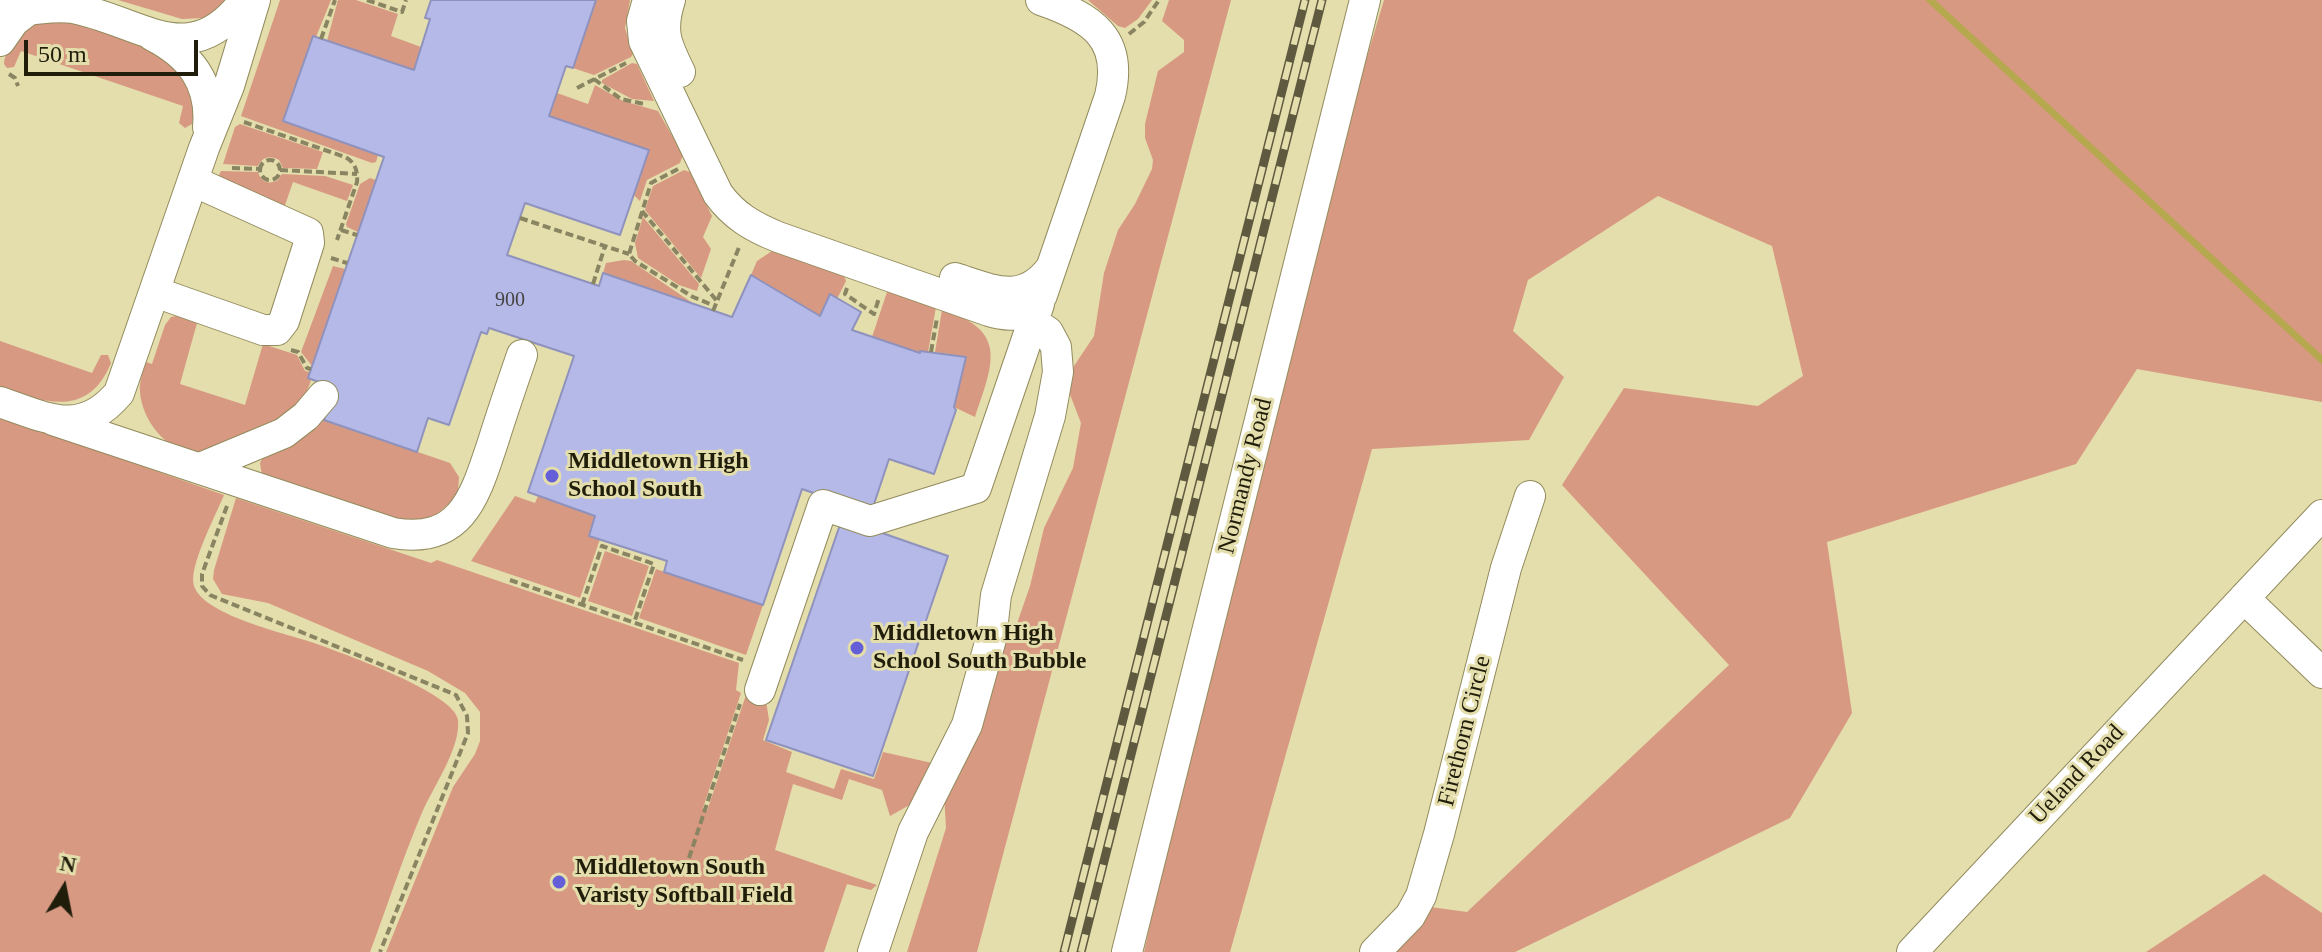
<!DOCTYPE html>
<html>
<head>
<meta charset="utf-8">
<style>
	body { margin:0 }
	#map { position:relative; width:2322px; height:952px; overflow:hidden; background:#e4ddac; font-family:Georgia,serif }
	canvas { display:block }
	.north { position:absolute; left:24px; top:848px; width:80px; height:80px; -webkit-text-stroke:6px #e4ddac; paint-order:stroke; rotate:10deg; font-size:22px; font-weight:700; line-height:32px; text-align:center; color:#201d0b }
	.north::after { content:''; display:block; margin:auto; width:28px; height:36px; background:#201d0b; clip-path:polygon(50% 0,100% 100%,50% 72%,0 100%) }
	.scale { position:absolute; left:24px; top:40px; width:174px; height:36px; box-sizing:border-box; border:4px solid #201d0b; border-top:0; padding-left:10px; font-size:24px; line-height:28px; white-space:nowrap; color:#201d0b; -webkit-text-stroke:6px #e4ddac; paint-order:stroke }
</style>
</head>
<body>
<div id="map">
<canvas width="2322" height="952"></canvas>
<div class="north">N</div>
<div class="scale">50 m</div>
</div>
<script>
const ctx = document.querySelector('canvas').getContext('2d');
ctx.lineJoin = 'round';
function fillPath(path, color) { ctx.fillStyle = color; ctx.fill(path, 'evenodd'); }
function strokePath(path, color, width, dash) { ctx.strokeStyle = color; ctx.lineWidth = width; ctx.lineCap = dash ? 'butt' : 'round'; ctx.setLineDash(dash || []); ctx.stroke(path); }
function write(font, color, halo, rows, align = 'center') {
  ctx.font = font + ' Georgia,serif'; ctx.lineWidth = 6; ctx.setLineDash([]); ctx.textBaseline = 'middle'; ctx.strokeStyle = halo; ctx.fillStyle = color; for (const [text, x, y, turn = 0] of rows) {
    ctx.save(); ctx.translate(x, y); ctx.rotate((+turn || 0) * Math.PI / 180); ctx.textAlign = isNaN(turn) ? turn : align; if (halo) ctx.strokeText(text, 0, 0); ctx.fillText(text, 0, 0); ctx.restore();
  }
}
const green = new Path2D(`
	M118,0H231L203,18L182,19Z
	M280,0H331L316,37L378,155L376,162L372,163L241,116Z
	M338,0H356L398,14L391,36L421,47L414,70L327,41Z
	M596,0H630L625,28L633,54L631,57L594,75L573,68Z
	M1088,0H1152L1138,19L1125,28L1118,26Z
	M1169,0H1231L977,952H907L946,828L944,793L998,647L1013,635L1030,586L1044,528L1073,468L1081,423L1069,392L1070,379L1074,366L1094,336L1104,273L1118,230L1135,204L1152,169L1153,160L1145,138V124L1156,79L1158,71L1184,52V40L1162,21Z
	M1384,0H2322V402L2137,369L2076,464L1827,542L1852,713L1790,818L1515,952H1387L1423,906L1467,912L1729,665L1562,485L1624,388L1758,406L1803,376L1772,246L1658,196L1528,280L1513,331L1564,377L1529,440L1372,449L1230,952H1144L1272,375Z
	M70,20L158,49L188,76L194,115L192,124L185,128L179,123L183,106L21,51L14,67L7,68L4,64C4,51 23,28 36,23C46,20 60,21 70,20Z
	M632,63L637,64L654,101L632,99L602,83V80Z
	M595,85L623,101L658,111L683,155L680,163L647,180L640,201L549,116L557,93L588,104Z
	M240,124L323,152L317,169L283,168L279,160C270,155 262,157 258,166L223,164L235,127Z
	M684,170L690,172L712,216L703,237L711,249L701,278L645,210L653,186Z
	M221,171L258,172C261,182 269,185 278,180L282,174L325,176L353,185L347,201L293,182L284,208L218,177Z
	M370,178L376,180L358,232L347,227L346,224L360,184Z
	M643,217L699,284L697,291L679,285L638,258L635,243Z
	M772,251L844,276L846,281L837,299L829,295L820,316L751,275L757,261Z
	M624,260L631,261L694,304L603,273L606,263Z
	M333,266L345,269L312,366L301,352Z
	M887,292L936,307L928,352L921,351L920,353L872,337Z
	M942,310C1009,330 993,364 975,417L954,407L966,357L935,352Z
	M176,316L197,323L180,384L245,405L263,344L297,355L305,371L310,372L308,378L311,380C307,394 299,407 288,416C282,420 208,451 201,452C169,456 142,421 140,392C139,382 143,371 146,362L152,364L165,325L171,317Z
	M0,341L92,373L101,355H108L111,363C88,419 44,402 0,388Z
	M0,416L224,495C216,515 188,567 194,586C204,616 289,634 317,644C344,654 455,693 458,720C461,749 431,790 421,815C402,860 387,907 370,952H0Z
	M324,420L450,463L459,477L458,492L450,503L432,518L410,524L262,475L260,463L267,449Z
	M515,496L535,503L538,496L595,516L600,539L580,598L471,561Z
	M236,498L431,563L437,560L739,663L736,690L741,693L703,808L707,811L746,695L766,701L769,720L763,740L792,752L786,772L834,789L841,769L874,779L883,752L932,763L913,803L890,816L882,790L849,779L842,800L793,784L775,850L877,885L871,890L847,884L824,952H386L453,787L475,754L480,741V712L465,693L428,671L268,603L222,594L213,579L214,570Z
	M605,551L649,566L632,616L588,601Z
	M656,569L763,605L746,655L639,618Z
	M2264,874L2322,913V952H2146Z`);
const stream = new Path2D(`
	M1930,0L2322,360`);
const building = new Path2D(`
	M431,0H596L573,68L566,66L549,116L649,150L620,235L525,203L507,255L599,286L603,273L732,317L751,275L820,316L830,294L861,312L852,330L920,353V351L966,357L954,407L956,410L934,474L889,459L871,513L802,489L763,605L664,572L667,561L589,536L595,516L528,492L574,356L489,328L487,334L481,332L449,425L428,418L417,452L324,420L335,388L308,378L384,157L283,121L313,36L414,70L430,19L425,18Z
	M842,519L948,556L873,776L766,740Z`);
const path = new Path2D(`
	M367,0L402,12L406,0
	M1129,34L1144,22L1159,0
	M321,39L335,0
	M9,74L15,78L18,86
	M594,79L621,99L644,104
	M577,88L626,63
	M244,122L345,157C355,162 358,171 357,182L337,240
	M260 170a10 10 0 1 1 20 0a10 10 0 1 1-20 0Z
	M232,168L260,169
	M678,169L651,183L629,254L635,261L693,297L715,306
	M280,170L357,174
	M642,211L717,301
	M520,218L629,254
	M341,230L357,235
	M331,258L347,263
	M593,284L605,246
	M847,288L845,294L874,314L879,298
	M713,311L740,245
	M291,350L298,352L307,368L311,369
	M931,352L937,318
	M227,506L202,574V586L210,595L456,695L467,716L468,733L380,952
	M510,580L743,660
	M582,605L602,546L654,564L634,623
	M689,858L740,704`);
const minor = new Path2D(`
	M648,0L642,21L644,41L718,194C734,216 753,227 778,237L989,311C1011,318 1029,317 1042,295L1110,96C1124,38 1091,17 1041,0
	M670,0C660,31 666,44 680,72
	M0,8C24,14 49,4 73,8C141,21 190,74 245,0
	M153,36C190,55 212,83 208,127
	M0,41L14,21L30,9
	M955,278C992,290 1023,306 1051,268
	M155,292L263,330H277L284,321L309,243L308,233L193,181
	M0,402C47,418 81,438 119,393L204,148L229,86L255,0
	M53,420L393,533C462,545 475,496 493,442C502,413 512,384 522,355
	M200,468L284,433L306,416L323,396
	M2244,598L2322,673
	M760,690L823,505L870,521L976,488L1039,304
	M873,952L913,832L967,725L991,639L996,595L1050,416L1058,372L1056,347L1048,332L1033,322
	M1127,952L1365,0
	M1375,952L1410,916L1421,896L1439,834L1506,568L1530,496
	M1912,952L2322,515`);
const rail = new Path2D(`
	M1064,952L1305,0
	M1081,952L1322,0`);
const markers = [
	[552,476,8,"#645fd8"],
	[857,648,8,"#645fd8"],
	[559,882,8,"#645fd8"]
];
const numberNames = [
	["900",510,301]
];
const poiNames = [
	["Middletown High",568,462],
	["School South",568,490],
	["Middletown High",873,634],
	["School South Bubble",873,662],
	["Middletown South",575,868],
	["Varisty Softball Field",575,896]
];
const streetNames = [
	["Normandy Road",1246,476,-76],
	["Firethorn Circle",1465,731,-76],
	["Ueland Road",2077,775,-47]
];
fillPath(green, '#d89982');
strokePath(stream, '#b5a84f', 7);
fillPath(building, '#b5b9e7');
strokePath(building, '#8e92bd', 2);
strokePath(minor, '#928b5d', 32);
strokePath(path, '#898461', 4, [8, 4]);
strokePath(minor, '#fff', 30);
strokePath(rail, '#5f5a3f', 9);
strokePath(rail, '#e4ddac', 6, [18]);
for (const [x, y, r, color] of markers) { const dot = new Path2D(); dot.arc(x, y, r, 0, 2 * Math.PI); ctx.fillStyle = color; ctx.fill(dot); strokePath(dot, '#e4ddac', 3); }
write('20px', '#454442', null, numberNames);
write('bold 24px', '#201d0b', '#e4ddac', poiNames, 'left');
write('24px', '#201d0b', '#e4ddac', streetNames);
</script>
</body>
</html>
